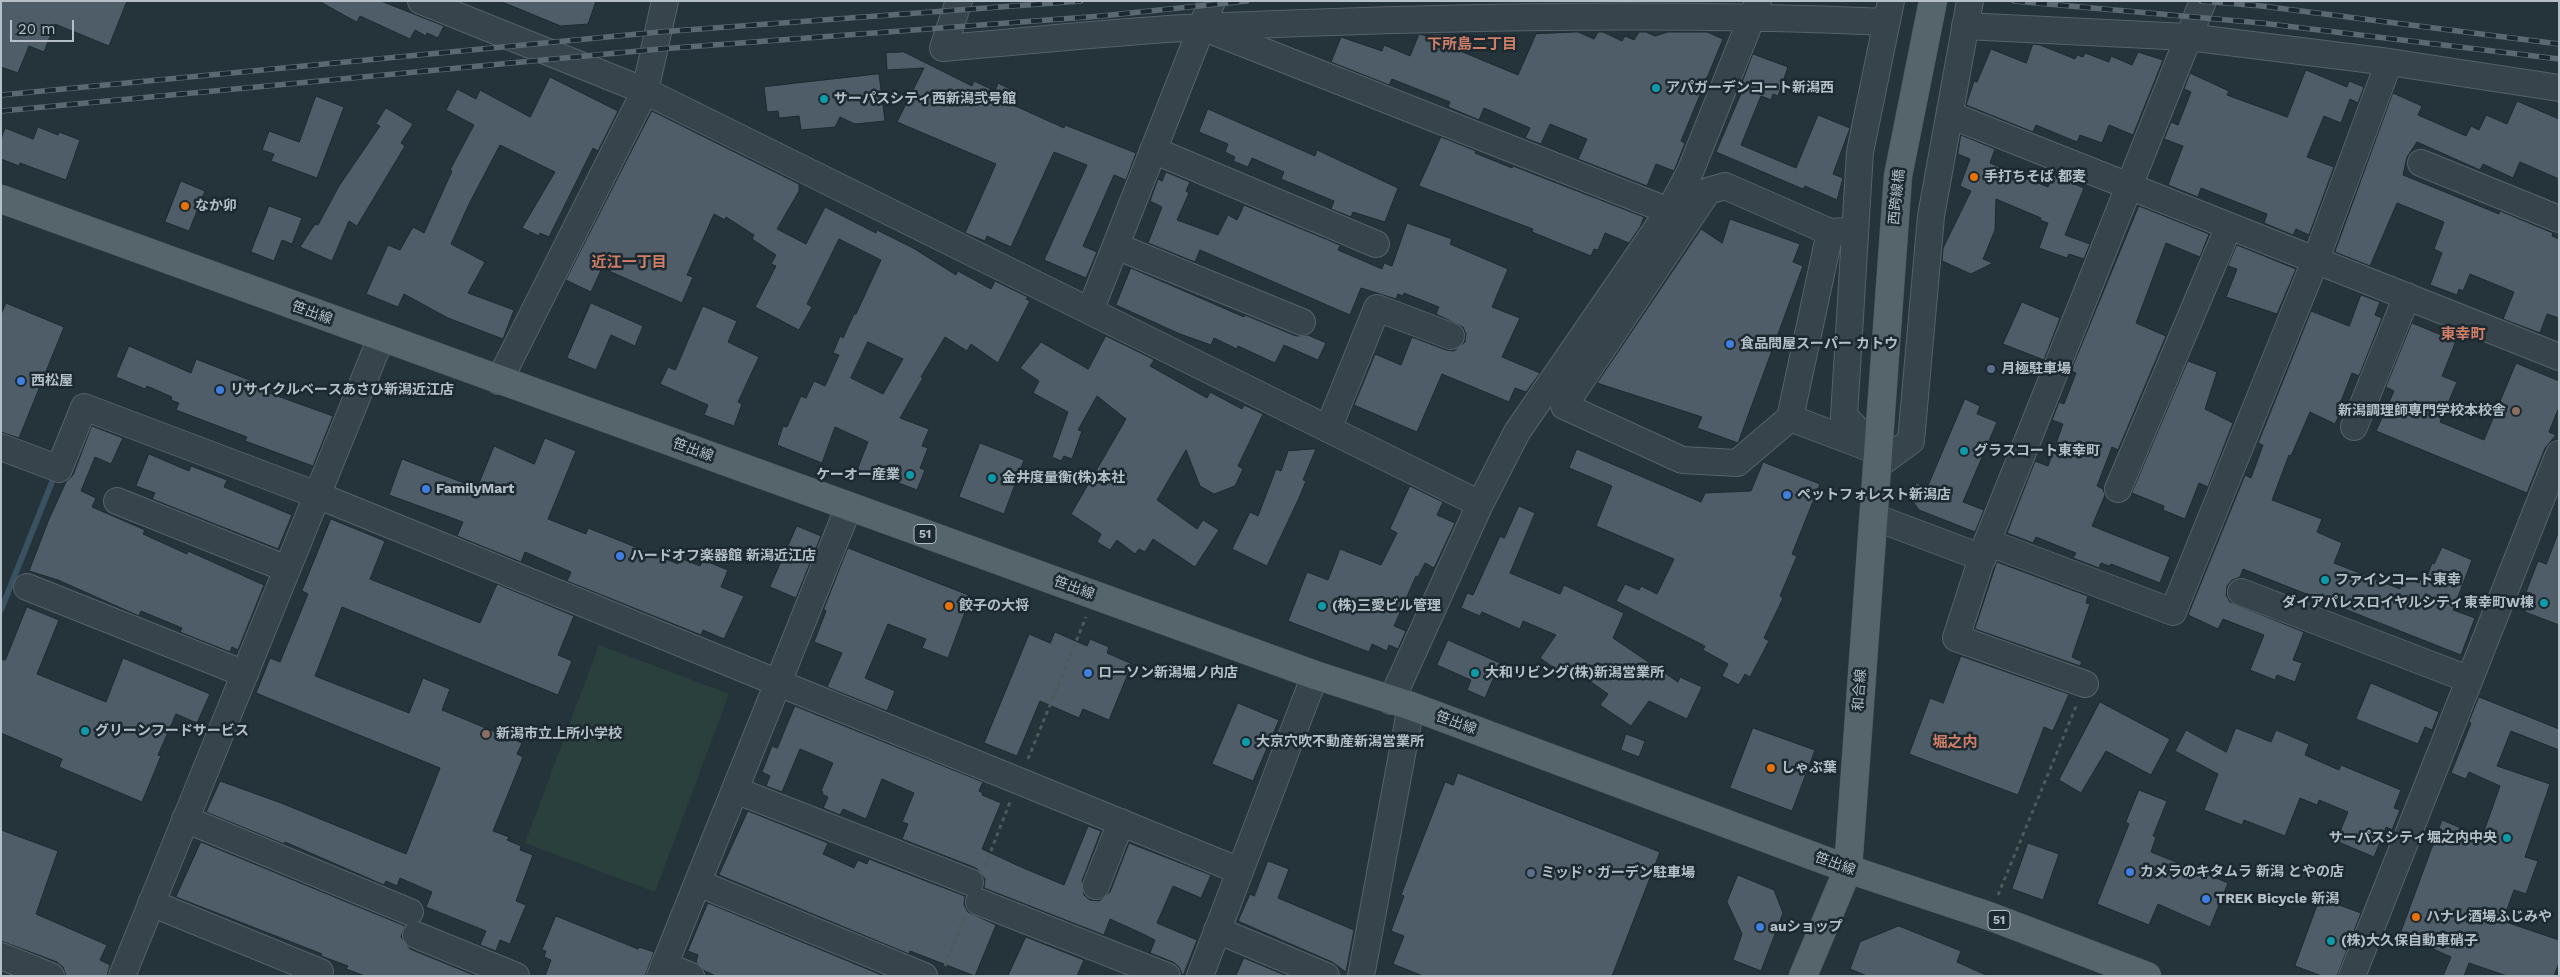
<!DOCTYPE html>
<html>
<head>
<meta charset="utf-8">
<style>
	body { margin:0 }
	#map { position:relative; width:2560px; height:977px; overflow:hidden; background:#25333b; font-family:"Work Sans",sans-serif }
	canvas { display:block }
	.frame { position:absolute; inset:0; border:2px solid #b4bfc7; pointer-events:none }
	.scale { position:absolute; left:10px; top:20px; width:64px; height:22px; box-sizing:border-box; border:2px solid #b4bfc7; border-top:0; padding-left:6px; font-size:15px; line-height:18px; white-space:nowrap; color:#b4bfc7; -webkit-text-stroke:4px #1d2930; paint-order:stroke }
</style>
</head>
<body>
<div id="map">
<canvas width="2560" height="977"></canvas>
<div class="frame"></div>
<div class="scale">20 m</div>
</div>
<script>
const ctx = document.querySelector('canvas').getContext('2d');
ctx.lineJoin = 'round';
function fillPath(path, color) { ctx.fillStyle = color; ctx.fill(path, 'evenodd'); }
function strokePath(path, color, width, dash) { ctx.strokeStyle = color; ctx.lineWidth = width; ctx.lineCap = dash ? 'butt' : 'round'; ctx.setLineDash(dash || []); ctx.stroke(path); }
function write(font, color, halo, rows, align = 'center') {
  ctx.font = font + ' "Work Sans","Noto Sans JP",sans-serif'; ctx.lineWidth = 5; ctx.setLineDash([]); ctx.textBaseline = 'middle'; ctx.strokeStyle = halo; ctx.fillStyle = color; for (const [text, x, y, turn = 0] of rows) {
    ctx.save(); ctx.translate(x, y); ctx.rotate((+turn || 0) * Math.PI / 180); ctx.textAlign = isNaN(turn) ? turn : align; if (halo) ctx.strokeText(text, 0, 0); ctx.fillText(text, 0, 0); ctx.restore();
  }
}
const green = new Path2D(`
	M599,645L729,694L655,892L525,843Z`);
const stream = new Path2D(`
	M1,610L54,477`);
const building = new Path2D(`
	M1,1H127L109,46L55,24L44,52L29,46L18,73L1,67Z
	M319,1H381L444,26L438,38L427,33L426,36L415,30L410,39L360,16L357,22Z
	M500,1H596L588,24L561,26Z
	M1578,32L1594,39L1598,32H1603L1622,41L1625,36L1634,40L1639,32H1646L1655,36L1668,32H1707L1723,39L1681,141L1685,143L1676,166L1674,171L1656,164L1647,186L1578,159L1587,139L1550,124L1541,144L1525,138L1530,128L1484,108L1479,120L1448,107L1450,102L1392,79L1389,85L1331,62L1341,37L1382,51L1384,45L1410,56L1419,34L1431,37L1433,34H1452L1448,46L1518,75L1536,34Z
	M2033,44L2040,45L2075,59L2077,55L2083,57L2085,53L2109,62L2111,56L2132,65L2138,52L2163,60L2133,135L2109,125L2102,143L2080,135L2077,142L2036,125L2033,132L1966,105L1974,81L1977,82L1991,49L2026,63Z
	M904,52L972,86L974,81L995,91L998,83L1018,93L1013,105L1064,128L1065,125L1136,153L1126,180L1114,175L1083,246L1097,252L1086,278L1044,260L1087,165L1054,152L1011,247L987,236L985,241L965,233L996,164L897,122L924,68L887,70L886,53Z
	M1753,54L1788,67L1778,96L1773,94L1771,100L1761,96L1741,145L1796,168L1818,115L1850,128L1833,174L1843,178L1837,200L1805,186L1803,189L1716,152L1745,84L1742,83Z
	M2306,70L2347,87L2349,81L2364,87L2358,103L2350,99L2341,123L2324,116L2307,157L2334,167L2309,235L2296,229L2293,235L2264,223L2267,214L2201,188L2198,197L2168,185L2183,146L2164,139L2171,122L2178,125L2191,92L2184,89L2190,73L2229,91L2227,95L2287,117Z
	M879,74L885,121L855,124L840,117L835,127L801,130L799,116L779,118L778,111L767,112L764,87Z
	M550,77L618,111L598,151L593,148L549,237L540,233L539,236L522,228L555,172L500,145L469,204L451,244L485,262L468,293L514,310L503,339L448,318L404,294L398,307L366,294L388,245L400,250L413,227L424,233L452,171L450,170L474,125L446,110L457,89L476,99L480,90L530,117Z
	M2393,93L2422,106L2418,115L2466,136L2471,126L2479,130L2486,115L2507,124L2517,101L2559,119V179L2520,162L2513,178L2483,164L2480,170L2417,142L2407,157L2403,175L2499,214L2500,211L2553,233L2552,236L2559,239V318L2547,314L2540,333L2503,319L2514,292L2470,274L2463,291L2459,289L2457,295L2430,285L2442,253L2434,249L2444,222L2397,203L2370,266L2335,252Z
	M316,96L344,107L317,178L271,161L274,154L262,150L269,131L299,142Z
	M386,108L413,124L401,143L405,146L357,226L349,221L332,261L300,247L315,224L318,225L339,186L380,126L376,124Z
	M1208,109L1315,156L1317,150L1398,188L1385,222L1353,212L1351,217L1331,209L1334,201L1281,179L1284,172L1252,158L1248,167L1233,161L1235,157L1225,152L1228,144L1199,132Z
	M652,111L799,184V191L777,229L806,244L825,207L876,233L877,230L913,248L956,275L958,271L991,289L995,281L1028,297L1026,299L1030,301L998,363L971,344L967,351L945,337L921,377L923,378L900,418L929,429L922,446L928,448L920,468L925,470L917,490L878,475L877,478L857,470L868,442L835,427L822,463L777,445L783,426L787,427L801,396L806,398L814,381L825,386L839,355L833,353L840,336L843,338L854,314H856L881,260L839,239L807,304L812,307L799,330L755,307L776,266L771,264L776,255L752,239L754,235L726,217L725,220L714,214L687,275L693,277L682,303L602,268L591,292L566,280ZM868,342L903,359L883,394L851,378Z
	M38,127L58,135L59,132L80,140L66,180L20,163L19,166L1,159V139L5,128L33,139Z
	M1961,135L1995,149L1990,163L2048,187L2053,175L2084,188L2065,235L2090,244L2084,259L2069,254L2067,258L2039,248L2048,223L2040,220L2041,218L1996,199L1995,230L1983,259L1993,263L1971,274L1942,261L1943,248L1971,191L1960,186L1970,159L1958,154Z
	M1441,137L1476,151L1475,153L1512,168L1513,166L1644,217L1640,227L1629,243L1605,233L1598,250L1594,249L1591,256L1532,232L1533,229L1419,186Z
	M1166,172L1190,182L1186,191L1189,193L1177,220L1218,235L1228,215L1237,220L1244,205L1340,245L1338,250L1382,269L1384,263L1392,266L1407,223L1452,239L1450,244L1508,269L1492,307L1520,318L1502,357L1540,373L1526,392L1515,388L1509,402L1442,374L1417,432L1354,405L1375,354L1401,365L1412,337L1446,350L1454,351L1465,342L1466,334L1463,327L1436,314L1439,307L1404,293L1403,296L1398,294L1396,299L1361,288L1350,315L1200,250L1195,262L1148,243L1162,207L1150,201L1158,179L1162,181Z
	M181,181L205,191L189,231L165,222Z
	M269,206L302,218L292,244L282,240L274,261L251,252Z
	M2139,206L2209,234L2200,257L2166,243L2136,323L2166,336L2118,450L2112,447L2097,486L2103,489L2105,495L2092,526L2170,557L2160,583L2111,564L2109,566L2101,563L2099,568L2073,558L2076,553L2036,537L2033,543L2007,533L2035,461L2048,466L2063,424L2052,420L2059,402L2064,404L2076,373L2071,371Z
	M1730,219L1800,244L1793,262L1803,266L1738,443L1697,428L1702,417L1597,383L1701,229L1722,243Z
	M2237,245L2296,269L2277,314L2226,297L2237,269L2228,266Z
	M1131,268L1244,317L1245,315L1296,336L1308,335L1326,343L1318,360L1284,345L1275,363L1238,346L1237,349L1214,338L1211,345L1180,334L1116,305Z
	M2361,295L2380,302L2375,315L2382,318L2359,376L2352,373L2340,404L2343,406L2335,424L2310,412L2291,456L2289,455L2272,500L2322,519L2317,532L2342,543L2334,563L2400,589L2404,578L2419,583L2423,572L2428,574L2432,563L2434,564L2442,547L2472,560L2453,610L2475,618L2461,655L2243,569L2240,577L2232,580L2227,586L2226,595L2230,602L2304,632L2293,660L2302,663L2295,682L2277,675L2275,680L2250,670L2264,635L2223,619L2218,629L2188,615L2245,475L2251,478L2263,445L2258,443L2311,311L2349,326Z
	M2022,302L2060,318L2044,360L2003,344Z
	M6,303L64,327L19,438L1,432V315Z
	M591,303L643,326L635,346L611,335L596,370L567,358Z
	M703,306L737,321L728,342L759,357L738,402L742,404L734,426L704,415L708,405L660,384L668,367L675,370Z
	M2412,323L2456,341L2442,376L2457,382L2440,422L2484,440L2516,363L2559,381V407L2549,432L2556,435L2545,448L2527,493L2376,431L2394,391L2386,387Z
	M1106,336L1149,357L1154,360L1150,366L1207,398L1210,392L1242,409L1244,405L1263,414L1238,466L1243,469L1235,486L1214,494L1200,486L1186,450L1157,500L1197,529L1203,520L1219,530L1195,567L1153,539L1145,552L1139,549L1135,554L1117,540L1110,550L1097,542L1101,534L1071,514L1126,419L1097,396L1078,430L1082,431L1072,459L1064,456L1061,461L1052,457L1068,412L1033,393L1039,381L1020,368L1041,342L1088,369Z
	M129,346L191,373L196,359L257,383L255,388L333,416L313,466L245,441L247,437L176,410L179,403L171,400L172,397L147,386L145,389L116,377Z
	M2188,361L2217,372L2205,409L2233,423L2208,487L2199,483L2185,519L2163,510L2164,506L2132,493Z
	M1965,399L1980,406L1977,414L1997,422L1963,502L1984,510L1975,532L1919,510L1911,499L1916,483L1927,487Z
	M92,426L123,438L111,464L95,457L81,491L96,498L92,507L145,530L143,534L187,554L188,551L264,585L238,650L232,647L230,652L180,632L182,628L141,611L139,616L58,580L29,571L49,519L66,482L73,475Z
	M545,438L576,451L548,519L586,534L588,528L678,564L680,558L700,566L703,560L728,570L721,587L744,596L724,639L703,630L701,635L567,581L571,572L525,552L521,562L457,536L463,522L389,495L402,459L477,488L494,446L534,464Z
	M980,443L1024,460L1004,514L959,497Z
	M1316,449L1303,480L1306,481L1299,498L1267,566L1232,549L1250,512L1258,516L1276,469L1281,471L1288,451Z
	M1577,449L1701,502L1705,493L1751,491L1763,462L1820,484L1792,554L1797,556L1780,596L1783,598L1764,638L1769,641L1750,677L1745,674L1739,685L1722,676L1728,664L1703,650L1705,646L1616,601L1625,584L1639,590L1641,586L1657,594L1674,559L1596,526L1612,486L1569,468Z
	M149,454L189,471L191,466L227,480L224,487L292,515L278,549L152,499L155,493L136,486Z
	M1410,486L1443,502L1437,515L1455,523L1434,568L1425,563L1418,577L1416,576L1394,626L1406,631L1398,649L1389,645L1387,651L1372,644L1369,652L1288,621L1307,572L1328,580L1340,549L1381,565L1397,533L1390,529Z
	M1519,506L1535,513L1510,573L1560,594L1564,585L1624,613L1613,638L1678,682L1680,677L1702,687L1687,719L1649,701L1631,726L1600,705L1608,694L1570,667L1568,670L1563,667L1560,672L1540,658L1556,635L1523,621L1520,629L1482,612L1480,616L1461,608L1467,593L1473,595L1500,536L1504,538Z
	M331,519L385,541L370,579L480,623L497,584L574,616L558,655L572,661L558,695L342,607L315,676L409,713L423,678L450,689L442,710L522,743L517,754L523,757L493,831L509,837L507,840L521,846L520,850L533,855L516,901L526,905L510,944L500,940L496,951L480,945L486,931L426,907L432,892L400,878L397,886L386,881L384,885L285,842L284,844L206,812L220,781L281,803L406,854L440,768L256,693L270,658L280,662L308,594L302,591Z
	M797,526L821,536L796,598L770,587Z
	M2558,534H2559V625L2525,612L2532,594L2526,592L2538,561L2546,564Z
	M848,548L971,596L948,658L922,648L926,639L888,624L865,678L895,691L887,711L827,687L842,653L814,642L826,611L824,609Z
	M1997,562L2088,596L2086,603L2090,604L2072,657L2082,662L2080,666L1975,629Z
	M27,607L59,620L37,674L106,702L123,658L210,694L197,723L176,714L158,755L161,756L142,802L59,767L62,759L1,733V659L5,660Z
	M1055,632L1087,646L1090,639L1109,647L1107,653L1132,664L1109,720L1083,709L1079,718L1040,701L1017,756L984,743L1029,634L1050,643Z
	M1448,640L1500,663L1485,698L1467,690L1471,680L1437,665Z
	M1961,656L2069,694L2053,731L2044,727L2018,795L1909,754L1930,698L1943,703Z
	M2371,683L2439,712L2432,730L2425,727L2418,744L2356,719Z
	M2479,697L2559,729V750L2511,731L2497,766L2550,784L2525,857L2538,861L2526,894L2514,890L2503,921L2559,940V963L2554,976H2507L2469,963L2464,976H2443L2451,957L2400,934L2442,820L2482,837L2500,786L2469,772L2466,779L2451,773L2471,723L2469,722Z
	M2100,702L2170,739L2151,775L2106,751L2081,793L2059,780Z
	M1238,703L1279,720L1253,781L1212,764Z
	M795,706L983,782L979,791L983,793L982,795L1001,803L982,849L1021,867L1064,885L1088,826L1101,831L1082,881L1084,895L1090,900L1099,901L1110,892L1129,843L1211,875L1201,898L1173,886L1157,923L1197,940L1183,976L1179,967L1173,962L1150,953L1155,940L1141,933L1110,919L1104,935L984,888L985,879L976,868L902,839L908,824L902,822L914,793L882,779L866,819L843,809L840,815L823,808L828,797L822,794L823,792L821,791L833,763L800,749L782,792L766,786L770,776L762,772L772,746L777,748Z
	M1753,728L1815,750L1792,811L1730,788Z
	M2236,728L2271,742L2276,730L2309,744L2305,755L2339,770L2341,765L2401,790L2394,808L2400,810L2392,830L2386,827L2374,857L2336,841L2348,812L2319,800L2317,805L2300,798L2285,836L2244,820L2242,825L2204,810L2218,774L2175,751L2186,730L2226,752Z
	M1626,734L1645,741L1639,757L1621,750Z
	M1458,773L1660,852L1612,976H1423L1393,964L1404,936L1391,931L1404,896L1401,895L1445,782L1453,785Z
	M2139,790L2167,801L2153,836L2156,837L2151,852L2228,883L2210,927L2158,904L2149,925L2097,904L2129,824L2126,822Z
	M748,811L828,843L823,854L854,868L858,860L867,864L869,859L965,896L964,905L968,912L996,925L975,976L910,951L909,954L719,875Z
	M1,830L58,851L36,914L107,945L100,960L110,965L107,976H66L63,967L57,962L1,941Z
	M201,842L405,926L401,937L410,949L476,976H365L346,969L348,966L321,956L322,954L176,897Z
	M2028,843L2059,854L2043,900L2012,889Z
	M1268,861L1289,869L1278,898L1354,930L1346,972L1332,962L1238,921L1250,894L1254,896Z
	M1738,875L1774,890L1783,913L1761,971L1733,960L1742,934L1727,902Z
	M2320,898L2361,913L2337,976H2322L2295,966Z
	M708,903L884,976H716L705,971L696,962L698,955L688,951Z
	M556,916L638,949L639,947L654,952L645,976H545L551,960L544,957L546,951L542,950Z
	M1899,926L1961,951L1957,962L1988,976H1867L1850,969L1860,942Z
	M1026,937L1084,960L1077,976H1008Z
	M1244,958L1287,976H1236Z`);
const path = new Path2D(`
	M1028,759L1086,617
	M985,866L1010,802
	M1998,895L2077,704
	M945,966L964,918`);
const minor = new Path2D(`
	M421,1L645,91L1480,504
	M959,1L943,48C1030,41 1117,31 1204,27C1431,17 1660,12 1887,22
	M1965,26L2188,37L2389,62L2559,88
	M1212,31L1669,211
	M1950,115L2559,357
	M1153,150L1376,244
	M2421,163L2559,219
	M1846,231L1830,232L1790,418L1872,449
	M1116,246L1302,322
	M1090,311L1212,1
	M499,381L645,91L665,1
	M1790,418L1737,463L1682,460L1564,406L1708,191L1725,186L1830,232
	M2354,427L2407,296
	M1328,429L1377,308L1451,336
	M1,447L59,469L84,407L317,495L1240,871
	M1879,452L1844,416L1860,152L1891,1
	M1878,465L1911,441L1931,216L1970,1
	M2118,489L2229,226
	M117,501L287,569
	M1874,517L1983,558
	M1987,542L2173,612L2316,259L2389,62
	M27,587L245,674
	M2241,592L2468,679
	M2085,684L1956,638L1987,542L2203,1
	M1391,701L1480,504L1517,432L1669,211L1690,172L1758,2
	M735,790L970,882
	M185,819L410,912
	M698,883L924,976
	M1096,886L1121,822
	M979,902L1167,976
	M151,903L320,972
	M1217,930L1326,976
	M416,935L516,976
	M1,956L51,976
	M664,965L691,976
	M122,976L381,338
	M660,976L849,506
	M1200,976L1315,675
	M1361,976L1411,706
	M2352,976L2559,454`);
const major = new Path2D(`
	M1,199L1315,675L1411,706L1848,869L1989,916L2147,976
	M1803,976L1848,869L1898,176L1933,1`);
const rail = new Path2D(`
	M2014,1L2261,23L2559,59
	M2201,1L2262,6L2559,44
	M1,95L659,32L1081,1
	M1,111L660,49L1101,16L1247,1`);
const markers = [
	[1656,88,5,"#0f9aa8"],
	[824,99,5,"#0f9aa8"],
	[1974,177,5,"#e8710a"],
	[185,206,5,"#e8710a"],
	[1730,344,5,"#3f7fe0"],
	[1991,369,5,"#5c6f8a"],
	[21,381,5,"#3f7fe0"],
	[220,390,5,"#3f7fe0"],
	[2516,411,5,"#8d6e63"],
	[1964,451,5,"#0f9aa8"],
	[910,475,5,"#0f9aa8"],
	[992,478,5,"#0f9aa8"],
	[426,489,5,"#3f7fe0"],
	[1787,495,5,"#3f7fe0"],
	[620,556,5,"#3f7fe0"],
	[2325,580,5,"#0f9aa8"],
	[2544,603,5,"#0f9aa8"],
	[949,606,5,"#e8710a"],
	[1322,606,5,"#0f9aa8"],
	[1088,673,5,"#3f7fe0"],
	[1475,673,5,"#0f9aa8"],
	[85,731,5,"#0f9aa8"],
	[486,734,5,"#8d6e63"],
	[1246,742,5,"#0f9aa8"],
	[1771,768,5,"#e8710a"],
	[2507,838,5,"#0f9aa8"],
	[2130,872,5,"#3f7fe0"],
	[1531,873,5,"#5c6f8a"],
	[2206,899,5,"#3f7fe0"],
	[2416,917,5,"#e8710a"],
	[1760,927,5,"#3f7fe0"],
	[2331,941,5,"#0f9aa8"]
];
const shields = [
	[925,534,22],
	[1999,920,22]
];
const shieldNames = [
	["51",925,534],
	["51",1999,920]
];
const poiNames = [
	["アパガーデンコート新潟西",1666,88],
	["サーパスシティ西新潟弐号館",834,99],
	["手打ちそば 都麦",1984,177],
	["なか卯",195,206],
	["食品問屋スーパー カトウ",1740,344],
	["月極駐車場",2001,369],
	["西松屋",31,381],
	["リサイクルベースあさひ新潟近江店",230,390],
	["新潟調理師専門学校本校舎",2506,411,"right"],
	["グラスコート東幸町",1974,451],
	["ケーオー産業",900,475,"right"],
	["金井度量衡(株)本社",1002,478],
	["FamilyMart",436,489],
	["ペットフォレスト新潟店",1797,495],
	["ハードオフ楽器館 新潟近江店",630,556],
	["ファインコート東幸",2335,580],
	["ダイアパレスロイヤルシティ東幸町W棟",2534,603,"right"],
	["餃子の大将",959,606],
	["(株)三愛ビル管理",1332,606],
	["ローソン新潟堀ノ内店",1098,673],
	["大和リビング(株)新潟営業所",1485,673],
	["グリーンフードサービス",95,731],
	["新潟市立上所小学校",496,734],
	["大京穴吹不動産新潟営業所",1256,742],
	["しゃぶ葉",1781,768],
	["サーパスシティ堀之内中央",2497,838,"right"],
	["カメラのキタムラ 新潟 とやの店",2140,872],
	["ミッド・ガーデン駐車場",1541,873],
	["TREK Bicycle 新潟",2216,899],
	["ハナレ酒場ふじみや",2426,917],
	["auショップ",1770,927],
	["(株)大久保自動車硝子",2341,941]
];
const streetNames = [
	["西跨線橋",1897,197,-84],
	["笹出線",312,313,20],
	["笹出線",693,450,20],
	["笹出線",1074,588,20],
	["和合線",1860,690,-86],
	["笹出線",1456,723,20],
	["笹出線",1835,864,20]
];
const neighbourhoodNames = [
	["下所島二丁目",1472,45],
	["近江一丁目",629,263],
	["東幸町",2463,335],
	["堀之内",1955,743]
];
fillPath(green, '#29403c');
strokePath(stream, '#395262', 6);
fillPath(building, '#4e5d67');
strokePath(building, '#1f2b32', 1);
strokePath(minor, '#56626a', 28);
strokePath(major, '#445058', 29);
strokePath(path, '#485d5b', 3, [4, 4]);
strokePath(minor, '#38444c', 26);
strokePath(major, '#56646c', 28);
strokePath(rail, '#5a6972', 5.5);
strokePath(rail, '#1d2930', 4, [11]);
for (const [x, y, r, color] of markers) { const dot = new Path2D(); dot.arc(x, y, r, 0, 2 * Math.PI); ctx.fillStyle = color; ctx.fill(dot); strokePath(dot, '#1d2930', 2); }
for (const [x, y, w] of shields) { const box = new Path2D(); box.roundRect(x - w / 2, y - 9.5, w, 19, 4); ctx.fillStyle = '#1d2930'; ctx.fill(box); strokePath(box, '#b4bfc7', 1); }
write('bold 12px', '#b4bfc7', null, shieldNames);
write('bold 14px', '#b4bfc7', '#1d2930', poiNames, 'left');
write('14px', '#b4bfc7', '#1d2930', streetNames);
write('bold 15px', '#cf7e67', '#1d2930', neighbourhoodNames);
</script>
</body>
</html>
